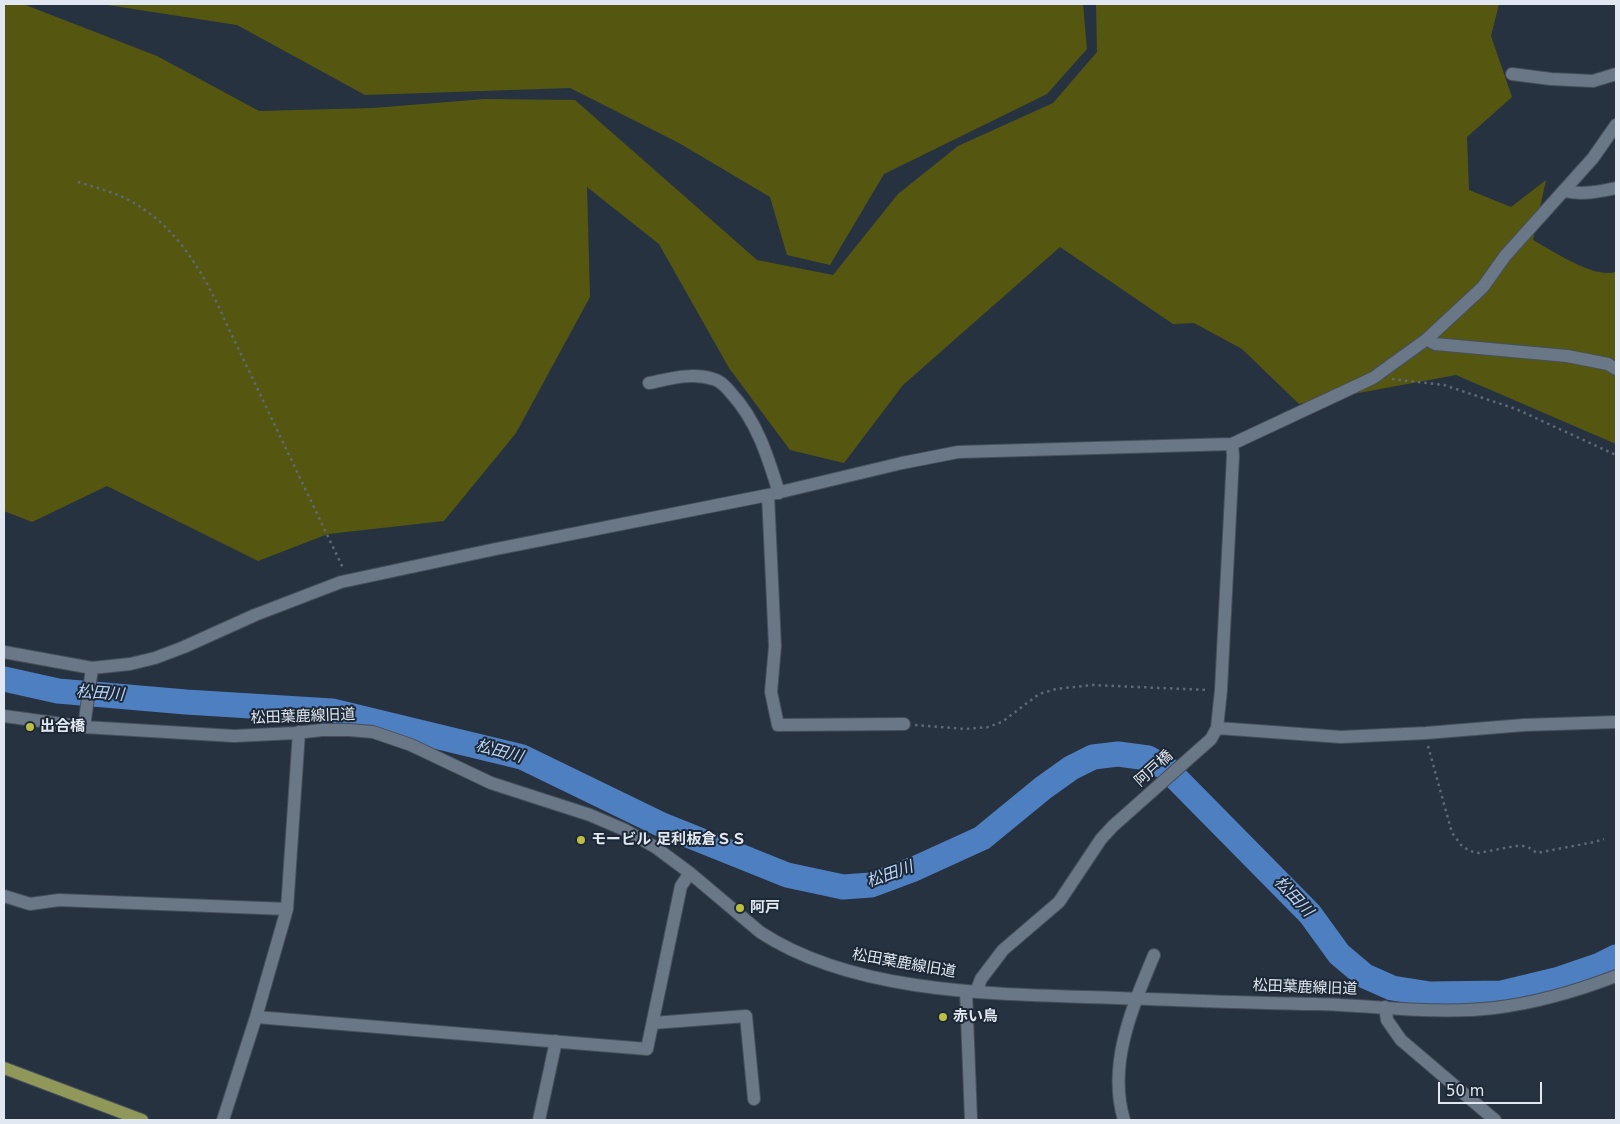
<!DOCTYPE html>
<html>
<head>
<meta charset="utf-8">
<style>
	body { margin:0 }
	#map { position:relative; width:1620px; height:1124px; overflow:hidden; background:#273240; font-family:"DejaVu Sans",sans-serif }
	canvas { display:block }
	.frame { position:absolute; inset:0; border:5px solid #e1e8f1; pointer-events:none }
	.scale { position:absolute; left:1438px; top:1082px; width:104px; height:22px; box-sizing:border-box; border:2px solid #e1e8f1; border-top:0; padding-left:6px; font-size:15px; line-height:18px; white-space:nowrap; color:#e1e8f1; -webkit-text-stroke:4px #1d2836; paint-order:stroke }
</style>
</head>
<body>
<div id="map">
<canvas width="1620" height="1124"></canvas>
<div class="frame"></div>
<div class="scale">50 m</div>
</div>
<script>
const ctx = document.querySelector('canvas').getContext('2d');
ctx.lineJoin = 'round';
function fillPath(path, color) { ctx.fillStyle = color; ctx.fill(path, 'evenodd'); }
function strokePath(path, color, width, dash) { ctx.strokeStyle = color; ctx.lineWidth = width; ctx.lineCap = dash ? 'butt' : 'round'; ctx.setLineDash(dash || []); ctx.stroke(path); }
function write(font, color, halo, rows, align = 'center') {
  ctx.font = font + ' "DejaVu Sans","Noto Sans JP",sans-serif'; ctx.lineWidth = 4; ctx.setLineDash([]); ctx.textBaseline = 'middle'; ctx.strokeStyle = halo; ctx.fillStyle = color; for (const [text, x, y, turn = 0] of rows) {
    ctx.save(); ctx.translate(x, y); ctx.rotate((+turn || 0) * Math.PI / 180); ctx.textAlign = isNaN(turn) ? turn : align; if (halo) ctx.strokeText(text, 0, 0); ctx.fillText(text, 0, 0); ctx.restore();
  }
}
const green = new Path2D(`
	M4,4H23L157,56L259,111L373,108L485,99L575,100L757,260L833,275L898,194L958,146L1053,103L1097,52L1096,4H1499L1491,36L1512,97L1467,137L1469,190L1511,207L1546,180L1533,240C1553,251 1594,279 1616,272V444L1456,375L1299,404L1242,349L1194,323L1173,324L1060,247L903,385L844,463L790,450L729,368L659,244L587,187L590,297L516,433L444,521L328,534L258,561L107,486L32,522L4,511Z
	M101,4H1083L1087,49L1047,94L884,174L830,265L787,255L770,197L679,143L570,88L365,95L237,25Z`);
const river = new Path2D(`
	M4,679L58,691L186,702L332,711L522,757L660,824L787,875L843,887L871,885L914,869L982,838L1043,788L1071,768L1093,757L1118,754L1148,758L1166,768L1310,914L1339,954L1365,976L1392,988L1430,994L1502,993L1556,980L1600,965L1616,957`);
const path = new Path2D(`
	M78,182C94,187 110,191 125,198C177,224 205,275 227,325L343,568
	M1392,379L1444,385L1516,409L1616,455
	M915,725L965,729L988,727L1002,722L1039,694L1056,689L1092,685L1208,690
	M1428,746L1452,833L1462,846L1470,851L1479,853L1515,846H1523L1528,847L1537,853L1594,842L1604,839`);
const minor = new Path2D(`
	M1512,74L1551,79L1593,81L1616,74
	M1564,191C1582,195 1598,192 1616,188
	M1427,339L1435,344L1567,356L1608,364L1616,369
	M649,383C669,379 692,372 713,379C721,381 726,387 731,393C757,421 768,457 779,493
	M768,495L775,646L771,692L778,725L904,724
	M4,652L92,668L130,664L155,658L184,647L255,615L341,582L491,550L768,495L902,463L958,452L1232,444L1373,378L1427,339L1483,287L1505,256L1593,158L1616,125
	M4,716L84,727L234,736L295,733L322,730H349L373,732L411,745L491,783L590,815L625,830L655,847L690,873L760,932C857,996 1005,994 1118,998C1183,1000 1249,1003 1315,1004C1374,1005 1434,1015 1494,1008C1536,1003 1577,991 1616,976
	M84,727L92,668
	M1217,728L1341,737L1426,733L1524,725L1616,722
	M4,896L30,904L59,900L287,909L256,1017L223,1120
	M287,909L299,732
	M966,991L971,1120
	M976,992L981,979L1003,950L1059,902L1101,839L1113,826L1211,739L1217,728L1221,690L1233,456L1232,444
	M1385,1007L1387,1020L1401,1040L1495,1120
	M256,1017L647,1049L681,886L690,873
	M653,1023L746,1016L754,1099
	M539,1120L556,1041
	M1124,1120C1107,1064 1133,1006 1154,955`);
const major = new Path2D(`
	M4,1068L142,1120`);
const markers = [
	[30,727,5,"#bcbf44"],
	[581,840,5,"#bcbf44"],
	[740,908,5,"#bcbf44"],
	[943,1017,5,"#bcbf44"]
];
const streetNames = [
	["松田葉鹿線旧道",303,717,-2],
	["阿戸橋",1154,769,-42],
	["松田葉鹿線旧道",904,964,10],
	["松田葉鹿線旧道",1305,988,2]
];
const poiNames = [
	["出合橋",40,727],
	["モービル 足利板倉ＳＳ",591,840],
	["阿戸",750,908],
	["赤い鳥",953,1017]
];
const waterNames = [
	["松田川",100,694,4],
	["松田川",499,752,15],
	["松田川",890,875,-20],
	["松田川",1293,897,47]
];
fillPath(green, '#555711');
strokePath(river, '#4e7fc0', 25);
strokePath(minor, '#464f5b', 14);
strokePath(major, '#464f5b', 14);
strokePath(path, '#5f6975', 2.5, [2.5, 4]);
strokePath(minor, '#6a7787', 12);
strokePath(major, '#909859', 12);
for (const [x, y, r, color] of markers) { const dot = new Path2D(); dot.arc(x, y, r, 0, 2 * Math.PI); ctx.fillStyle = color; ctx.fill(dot); strokePath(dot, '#1d2836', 2); }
write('15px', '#e1e8f1', '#1d2836', streetNames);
write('bold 15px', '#e1e8f1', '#1d2836', poiNames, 'left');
write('italic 16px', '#bdd8fc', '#1d2836', waterNames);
</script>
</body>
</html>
